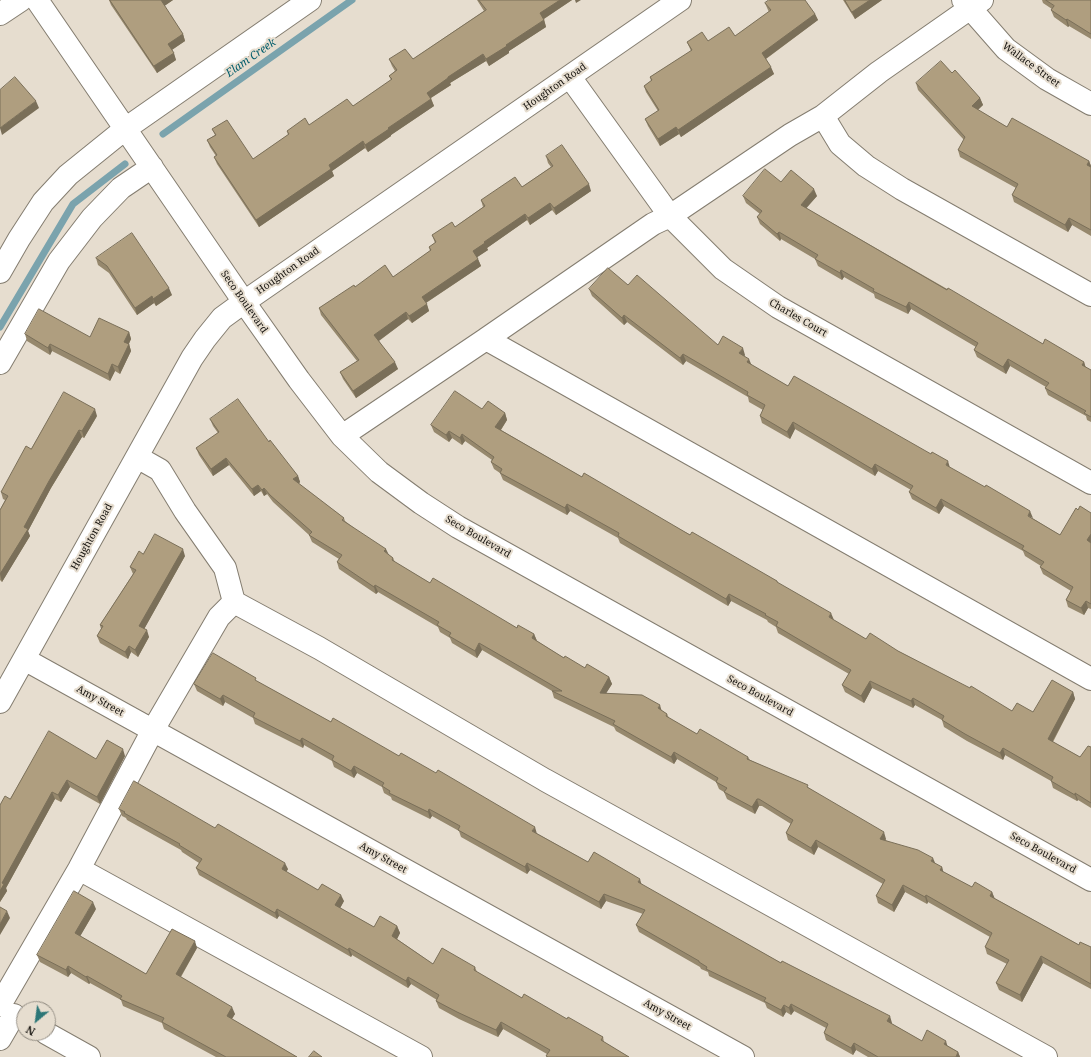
<!DOCTYPE html>
<html>
<head>
<meta charset="utf-8">
<style>
	body { margin:0 }
	#map { position:relative; width:1091px; height:1057px; overflow:hidden; background:#e6ddcf; font-family:"Noto Serif",serif }
	canvas { display:block }
	.north { position:absolute; left:16px; top:1001px; width:40px; height:40px; box-sizing:border-box; background:#e6ddcf; border:1px solid #928c82; border-radius:50%; rotate:209deg; font-size:11px; font-weight:700; line-height:16px; text-align:center; color:#15120e }
	.north::after { content:''; display:block; margin:auto; width:14px; height:18px; background:#2c7677; clip-path:polygon(50% 0,100% 100%,50% 72%,0 100%) }
</style>
</head>
<body>
<div id="map">
<canvas width="1091" height="1057"></canvas>
<div class="north">N</div>
</div>
<script>
const ctx = document.querySelector('canvas').getContext('2d');
ctx.lineJoin = 'round';
function strokePath(path, color, width, dash) { ctx.strokeStyle = color; ctx.lineWidth = width; ctx.lineCap = dash ? 'butt' : 'round'; ctx.setLineDash(dash || []); ctx.stroke(path); }
function fillPath(path, color) { ctx.fillStyle = color; ctx.fill(path, 'evenodd'); }
function write(font, color, halo, rows, align = 'center') {
  ctx.font = font + ' "Noto Serif",serif'; ctx.lineWidth = 4; ctx.setLineDash([]); ctx.textBaseline = 'middle'; ctx.strokeStyle = halo; ctx.fillStyle = color; for (const [text, x, y, turn = 0] of rows) {
    ctx.save(); ctx.translate(x, y); ctx.rotate((+turn || 0) * Math.PI / 180); ctx.textAlign = isNaN(turn) ? turn : align; if (halo) ctx.strokeText(text, 0, 0); ctx.fillText(text, 0, 0); ctx.restore();
  }
}
const stream = new Path2D(`
	M163,134L352,0
	M0,327L73,204L125,164`);
const minor = new Path2D(`
	M37,0L244,302L299,380L342,436L379,472L421,503L458,527L1091,880
	M963,0L1006,49L1047,79L1091,104
	M0,14L21,0
	M570,77L670,216L723,269L778,307L1091,483
	M823,116L879,72L982,0
	M0,272L19,239L43,202L68,175L125,129L310,0
	M1091,295L902,189L866,166L840,144L823,116L790,135L670,216L653,224L486,339L1091,679
	M0,363L59,261L92,218L121,188L152,167
	M342,436L486,339
	M137,457L160,470L185,511L225,568L234,602L319,648L545,780L1046,1057
	M24,659L743,1057
	M0,702L192,358L205,339L222,318L244,302L680,0
	M79,869L421,1057
	M0,1005L79,869L153,730L219,617L234,602
	M46,1033L89,1057
	M0,1039L14,1015`);
const wall = new Path2D(`
	M109,0H173L164,6L183,34L185,41L172,50L176,60L157,73L111,5Z
	M477,0H572L544,19L546,27L509,51V53L489,66L486,61L450,83L451,85L431,98L434,106L391,135V136L368,152L365,148L332,171L334,176L259,227L217,164L214,157L216,156L210,147L207,140L215,135L212,129L253,159L288,135L287,131L309,125L353,106L391,80L389,76L395,71L392,66L389,59H413L484,11Z
	M843,0H882L855,19Z
	M1042,0H1091V39L1069,26L1068,27L1054,17L1051,10L1052,9L1043,3Z
	M765,3L815,14L818,20L766,59L774,74L681,137L679,134L660,146L648,126L645,119L658,111L646,92L644,86L651,81L650,77L691,51L687,42L708,41L735,36L769,12L768,10Z
	M952,73L980,98L983,105L978,110L1007,127L1089,161L1091,166V236L1072,225L1068,232L1014,202L1012,195L1016,188L960,157L958,150L964,140L918,90L916,83Z
	M546,156L591,191L556,215L552,210L530,225L527,220L487,248L488,250L477,257L481,266L426,303L429,311L412,323L408,319L379,341L398,369L356,398L343,379L340,372L357,361L321,315L319,308L355,287L393,277L430,251L429,247L435,243L432,235L455,227L483,207L481,200L522,187L551,167L548,163Z
	M781,182L817,196L806,208L1043,344L1084,362L1086,368L1091,370V422L1087,420L1086,416L1048,395L1045,388L1046,387L1010,366L1006,374L977,357L974,350L976,347L911,309L908,314L875,298L874,294L844,277L842,280L818,266L815,259L781,239L780,241L760,224L757,217L760,214L746,203L743,196Z
	M96,258L172,295L156,306L154,303L137,315L109,273L98,265Z
	M628,285L718,345L745,355L744,356L751,365L788,386L950,468L1060,535L1078,510L1091,513V609L1088,608L1084,615L1068,607L1066,600L1071,591L1043,574L1040,567L1041,566L1025,556L1023,551L944,506L939,514L912,499L909,492L911,490L878,471L875,476L795,429L790,439L762,423L760,416L763,410L749,402L748,397L686,361L683,365L627,322L624,325L592,296L589,289Z
	M129,332L131,339L129,344L131,351L120,374L115,371L110,381L52,351L50,355L27,341L25,334L90,337Z
	M482,409L505,413L507,420L501,430L582,477L777,581L778,583L833,620L866,639L898,651L1012,711L1033,712L1073,692L1075,699L1053,742L1080,757L1091,747V808L1078,800L1077,801L1053,788L1051,781L1005,755L1003,760L967,741L944,727L942,720L915,705L913,708L872,688L864,703L845,692L842,685L849,674L778,633L776,627L768,622L767,620L731,601L728,606L620,543L618,538L570,511L567,515L503,480L500,473L494,469L491,462L492,460L465,441L462,445L452,438L449,442L434,432L431,425Z
	M97,416L84,438L82,437L51,488L28,531L30,536L2,582L0,580V510L5,500L3,499L1,492L31,449Z
	M210,419L269,442L298,476L300,482L299,484L344,518L345,521L393,558L395,562L430,583L517,628L534,634L537,641L564,658L585,668L609,677L612,684L606,693L661,710L667,714L669,718L697,734L748,757L750,760L809,788L886,839L885,840L935,864L942,867L943,872L972,887L992,892L994,898L1079,945L1091,947V989L1043,963L1022,1002L999,990L996,983L1007,964L987,954L985,947L990,937L928,902L927,904L905,892L894,912L878,903L876,896L883,884L818,847L814,855L788,840L786,833L791,824L762,806H759L755,814L727,799L724,792L719,789L716,782L677,759L674,764L616,731L614,727L554,698L552,691L482,650L477,658L452,643L450,638L440,632L438,627L378,592L376,594L339,569L337,562L339,559L312,542L309,535L273,502L267,494L264,496L261,491L254,496L229,465L213,476L199,455L196,448L218,433L213,426Z
	M143,554L185,556L144,629L149,637L138,657L131,652L128,659L100,643L97,636L101,629L100,625L133,574L130,567Z
	M258,682L331,722L399,756L588,862L642,885L781,963L892,1023V1024L922,1041L948,1046L958,1052L960,1057H868L856,1050L853,1055L826,1040L824,1033L826,1028L794,1011L791,1015L786,1012L783,1017L767,1008L765,1003L709,976L708,972L701,969L700,967L639,932L636,925L643,914L606,901L601,909L530,870L527,874L461,837L459,831L432,816L430,819L392,800L391,797L384,793L382,787L357,773L354,778L334,767L332,761L304,745L303,748L255,724L253,718L225,702L223,706L197,691L194,684Z
	M125,756L100,804L70,787L61,802L55,799L6,888L7,891L0,902V805L10,799L96,759Z
	M119,809L288,869L286,872L318,890L344,901L340,908L374,927L397,926L400,933L397,939L433,964L475,967L477,972L522,998L567,1019L603,1037L604,1042L629,1057H547L546,1056L547,1054L503,1029L498,1037L459,1019L439,1008L436,1001L437,1000L411,984L408,988L352,955L351,957L279,916L277,919L199,875L196,868L199,863L182,852L181,850L127,820L126,818L122,816Z
	M96,909L80,936L146,974L197,948L181,977L235,1014L232,1019L297,1057H216L164,1029L162,1023L123,1006L121,1000L90,983L89,984L71,973L68,977L40,962L37,955Z`);
const shadedWall = new Path2D(`
	M160,0H173L163,7Z
	M560,0H572L542,20L540,13Z
	M575,0H581L576,3Z
	M870,0H882L855,19L852,12Z
	M815,14L818,20L764,60L762,53Z
	M1067,19L1069,26L1068,27L1066,20Z
	M544,20L546,27L509,51V53L489,66L486,59L506,45Z
	M183,34L185,41L170,51L168,44Z
	M174,53L176,60L157,73L154,66Z
	M483,54L486,61L450,83L451,85L429,99L427,93L448,77Z
	M771,67L774,74L681,137L678,130Z
	M980,98L983,105L974,113L972,106Z
	M431,99L434,106L391,135V136L368,152L365,145L388,128Z
	M36,101L39,108L2,135L0,128Z
	M676,127L679,134L660,146L658,139Z
	M363,141L365,148L332,171L334,176L259,227L256,220L329,165Z
	M1089,161L1091,166V170L1087,165Z
	M589,184L591,191L556,215L554,208Z
	M814,189L817,196L803,212L801,205Z
	M550,203L552,210L530,225L528,218Z
	M525,214L527,220L487,248L488,250L476,258L473,251L484,242Z
	M1069,218L1072,225L1068,232L1065,225Z
	M779,232L781,239L780,241L777,234Z
	M478,259L481,266L424,304L422,297Z
	M841,270L844,277L842,280L840,273Z
	M169,288L172,295L156,306L153,299Z
	M152,296L154,303L137,315L135,308Z
	M909,302L911,309L908,314L906,307Z
	M427,304L429,311L412,323L409,316Z
	M406,312L408,319L377,342L374,335Z
	M624,315L627,322L624,325L622,318Z
	M129,332L131,339L126,349L124,342Z
	M50,344L52,351L50,355L48,348Z
	M129,344L131,351L120,374L118,367Z
	M743,348L745,355L742,360L739,353Z
	M683,354L686,361L683,365L680,358Z
	M749,359L752,366L747,362Z
	M1008,359L1010,366L1006,374L1003,367Z
	M395,362L398,369L356,398L353,391Z
	M1084,362L1086,369L1082,365Z
	M112,364L115,371L110,381L108,374Z
	M95,409L97,416L84,438L82,431Z
	M505,413L507,420L498,434L495,427Z
	M793,422L795,429L790,439L787,432Z
	M79,430L82,437L51,488L28,531L30,536L2,582L0,574L24,527L49,481Z
	M449,431L452,438L449,442L446,435Z
	M462,434L465,441L462,445L460,438Z
	M226,458L229,465L213,476L211,469Z
	M948,461L950,468L946,465Z
	M875,464L878,471L875,476L872,469Z
	M298,476L300,482L295,486L293,479Z
	M258,485L261,491L254,496L252,489Z
	M264,488L267,494L264,496L262,490Z
	M941,499L944,506L939,514L936,508Z
	M567,504L570,511L567,515L565,508Z
	M1030,511L1033,518L1028,516Z
	M1091,534V545L1087,540Z
	M183,549L185,556L142,633L139,626Z
	M386,549L389,555L384,551Z
	M375,585L378,592L376,594L374,587Z
	M729,594L731,601L728,606L726,599Z
	M1086,601L1088,608L1084,615L1081,608Z
	M831,613L834,620L829,617Z
	M147,630L149,637L138,657L135,650Z
	M534,634L537,641L532,638Z
	M479,643L482,650L477,658L475,651Z
	M129,646L131,652L128,659L125,652Z
	M609,677L612,684L602,700L600,693Z
	M870,681L872,688L864,703L861,696Z
	M1073,692L1075,699L1050,746L1048,739Z
	M223,695L225,702L223,706L220,699Z
	M913,698L915,705L913,708L911,701Z
	M660,705L662,712L658,708Z
	M302,738L304,745L303,748L300,741Z
	M1003,748L1005,755L1003,760L1000,753Z
	M123,749L125,756L100,804L97,797Z
	M674,752L677,759L674,764L671,757Z
	M354,766L357,773L354,778L351,771Z
	M67,780L70,787L61,802L58,795Z
	M52,792L55,799L6,888L7,891L0,902V891L2,883Z
	M1075,793L1078,800L1077,801L1075,795Z
	M757,799L759,806L755,814L752,807Z
	M429,809L432,816L430,819L428,812Z
	M535,827L537,834L532,831Z
	M884,832L886,839L882,846L880,839Z
	M816,840L818,847L814,855L811,848Z
	M933,858L936,865L931,861Z
	M285,863L288,869L284,876L282,869Z
	M527,863L530,870L527,874L525,867Z
	M942,867L944,874L940,870Z
	M640,879L642,886L638,882Z
	M903,885L905,892L894,912L892,905Z
	M992,892L995,899L990,896Z
	M604,894L606,901L601,909L599,902Z
	M341,895L344,901L338,912L335,905Z
	M926,895L928,902L927,904L925,897Z
	M93,902L96,909L78,940L75,933Z
	M277,909L279,916L277,919L275,913Z
	M7,911L10,918L0,935V924Z
	M397,926L400,933L395,943L392,936Z
	M195,941L197,948L178,981L176,974Z
	M349,948L352,955L351,957L348,950Z
	M1041,956L1043,963L1022,1002L1020,995Z
	M68,966L71,973L68,977L66,970Z
	M87,976L90,983L89,984L86,977Z
	M408,977L411,984L408,988L406,981Z
	M791,1004L794,1011L791,1015L789,1008Z
	M784,1005L786,1012L783,1017L781,1010Z
	M232,1007L235,1014L229,1023L227,1016Z
	M890,1016L892,1023L889,1028L887,1021Z
	M501,1022L503,1029L498,1037L496,1030Z
	M946,1041L948,1048L944,1044Z
	M854,1043L856,1050L853,1055L851,1048Z
	M958,1052L960,1057H956Z`);
const building = new Path2D(`
	M110,0H161L183,34L168,44L174,53L154,66Z
	M479,0H560L540,13L544,20L506,45L507,46L486,59L483,54L448,77V78L427,93L431,99L388,128L389,129L365,145L363,141L329,165L331,169L256,220L214,157L217,155L207,140L216,135L212,129L227,120L253,159L289,134L287,131L305,118L309,125L347,99L353,106L392,79L389,76L397,70L389,59L405,49L413,59L486,10Z
	M769,0H805L815,14L762,53L771,67L678,130L676,127L658,139L645,119L659,110L644,86L652,80L650,77L692,50L687,42L702,32L708,41L729,27L735,36L771,10L765,3Z
	M845,0H870L852,12Z
	M1046,0H1091V34L1067,19L1066,20L1051,10L1054,6Z
	M941,61L952,73L955,70L980,98L972,106L1007,127L1012,118L1089,161L1087,165L1091,167V230L1069,218L1065,225L1012,195L1018,184L958,150L965,137L916,83Z
	M15,77L36,101L0,128V90Z
	M562,145L589,184L554,208L550,203L528,218L525,214L484,242L485,243L473,251L478,259L422,297L427,304L409,316L406,312L374,335L395,362L353,391L340,372L359,360L319,308L354,285L355,287L385,265L393,277L431,250L429,247L436,242L432,235L452,222L455,227L485,206L481,200L515,177L522,187L553,166L546,156Z
	M765,169L781,182L791,170L814,189L801,205L947,290L948,288L1043,344L1045,339L1084,362L1082,365L1091,370V417L1084,413L1086,411L1045,388L1049,383L1008,359L1003,367L974,350L978,343L909,302L906,307L873,291L874,289L841,270L840,273L815,259L818,255L779,232L777,234L757,217L762,211L743,196Z
	M132,233L169,288L153,299L152,296L135,308L107,266L96,258Z
	M608,268L628,285L637,275L718,345L723,336L743,348L739,353L749,359L747,362L788,386L794,376L931,454L932,452L948,461L946,465L985,487L986,485L1030,511L1028,516L1060,535L1076,508L1078,510L1080,506L1091,513V534L1087,540L1091,543V604L1086,601L1081,608L1066,600L1073,587L1040,567L1044,562L1022,549L1024,546L941,499L936,508L909,492L913,486L875,464L872,469L793,422L787,432L760,416L765,405L747,395L748,392L683,354L680,358L624,315L622,318L589,289Z
	M39,309L90,337L99,318L129,332L124,342L129,344L118,367L112,364L108,374L50,344L48,348L25,334Z
	M455,391L482,409L488,401L505,413L495,427L582,477L584,473L690,535L692,532L777,581V582L831,613L829,617L866,639L870,633L898,651L970,688L971,686L1012,711L1017,703L1033,712L1052,680L1073,692L1048,739L1080,757L1088,746L1091,747V803L1075,793V795L1051,781L1053,777L1003,748L1000,753L965,734L942,720L944,716L913,698L911,701L870,681L861,696L842,685L851,670L776,626L778,622L765,615L766,614L729,594L726,599L618,536L619,533L567,504L565,508L500,473L502,469L491,462L494,457L462,434L460,438L449,431L446,435L431,425Z
	M64,392L95,409L82,431L79,430L49,481L24,527L28,529L0,574V510L8,496L1,492L26,446L31,449Z
	M238,399L269,442L270,440L298,476L293,479L344,518L342,520L386,549L384,551L393,558L392,560L430,583L433,578L517,628L518,625L534,634L532,638L564,658L565,656L585,668L587,664L609,677L600,693L642,695L660,705L658,708L667,714L666,716L697,734L700,729L748,757L747,759L808,785L807,787L884,832L880,839L918,850L933,858L931,861L942,867L940,870L972,887L975,882L992,892L990,896L1079,945L1080,942L1091,947V984L1041,956L1020,995L996,983L1009,960L985,947L992,933L926,895L925,897L903,885L892,905L876,896L885,880L816,840L811,848L786,833L793,820L759,799H757L752,807L724,792L727,788L716,782L718,778L674,752L671,757L613,724L615,721L552,691H562L479,643L475,651L449,636L451,633L437,625L439,622L375,585L374,587L337,562L342,555L309,535L312,532L270,495L264,488L262,490L258,485L252,489L226,458L211,469L196,448L219,432L210,419Z
	M155,534L183,549L139,626L147,630L135,650L129,646L125,652L97,636L103,626L100,625L136,570L130,567L139,551L143,554Z
	M213,653L256,678L255,680L331,722L333,718L399,756L401,753L436,773L438,770L535,827L532,831L588,862L594,852L640,879L638,882L781,963L782,961L890,1016L887,1021L922,1041L927,1030L946,1041L944,1044L958,1052L956,1057H878L854,1043L851,1048L824,1033L828,1024L791,1004L789,1008L784,1005L781,1010L764,1001L766,998L706,969L707,967L699,962V961L636,925L645,910L604,894L599,902L527,863L525,867L458,830L460,826L429,809L428,812L389,793L390,791L382,786L384,783L354,766L351,771L332,760L334,756L302,738L300,741L253,717L255,713L223,695L220,699L194,684Z
	M49,731L96,759L107,740L123,749L97,797L67,780L58,795L52,792L2,883L4,884L0,891V805L5,796L10,799Z
	M134,781L215,828L218,824L285,863L282,869L318,890L322,884L341,895L335,905L374,927L380,916L397,926L392,936L433,964L442,948L475,967L474,970L522,998L524,994L567,1019L568,1017L603,1037L601,1040L629,1057H548L546,1056L550,1050L501,1022L496,1030L457,1012L436,1001L439,995L408,977L406,981L349,948L348,950L277,909L275,913L196,868L202,859L179,845L180,844L124,813L125,812L119,809Z
	M74,891L93,902L75,933L146,974L172,929L195,941L176,974L232,1007L227,1016L297,1057H226L162,1022L164,1018L120,999L122,996L87,976L86,977L68,966L66,970L37,955Z
	M0,907L7,911L0,924Z
	M314,1051L322,1057H309Z`);
const streetNames = [
	["Wallace Street",1031,65,36],
	["Houghton Road",555,87,-35],
	["Houghton Road",288,271,-35],
	["Seco Boulevard",244,302,55],
	["Charles Court",798,318,30],
	["Houghton Road",92,537,-61],
	["Seco Boulevard",478,537,30],
	["Seco Boulevard",760,696,29],
	["Amy Street",100,701,29],
	["Seco Boulevard",1043,853,29],
	["Amy Street",383,858,29],
	["Amy Street",667,1015,29]
];
const waterNames = [
	["Elam Creek",251,58,-35]
];
strokePath(stream, '#7aa3ad', 7);
strokePath(minor, '#847d70', 24);
strokePath(minor, '#fff', 22);
fillPath(wall, '#96886d');
fillPath(shadedWall, '#7a6f59');
fillPath(building, '#af9e7f');
strokePath(building, '#7a6f59', 1);
write('10px', '#15120e', '#e6ddcf', streetNames);
write('italic 11px', '#005c6b', '#e6ddcf', waterNames);
</script>
</body>
</html>
